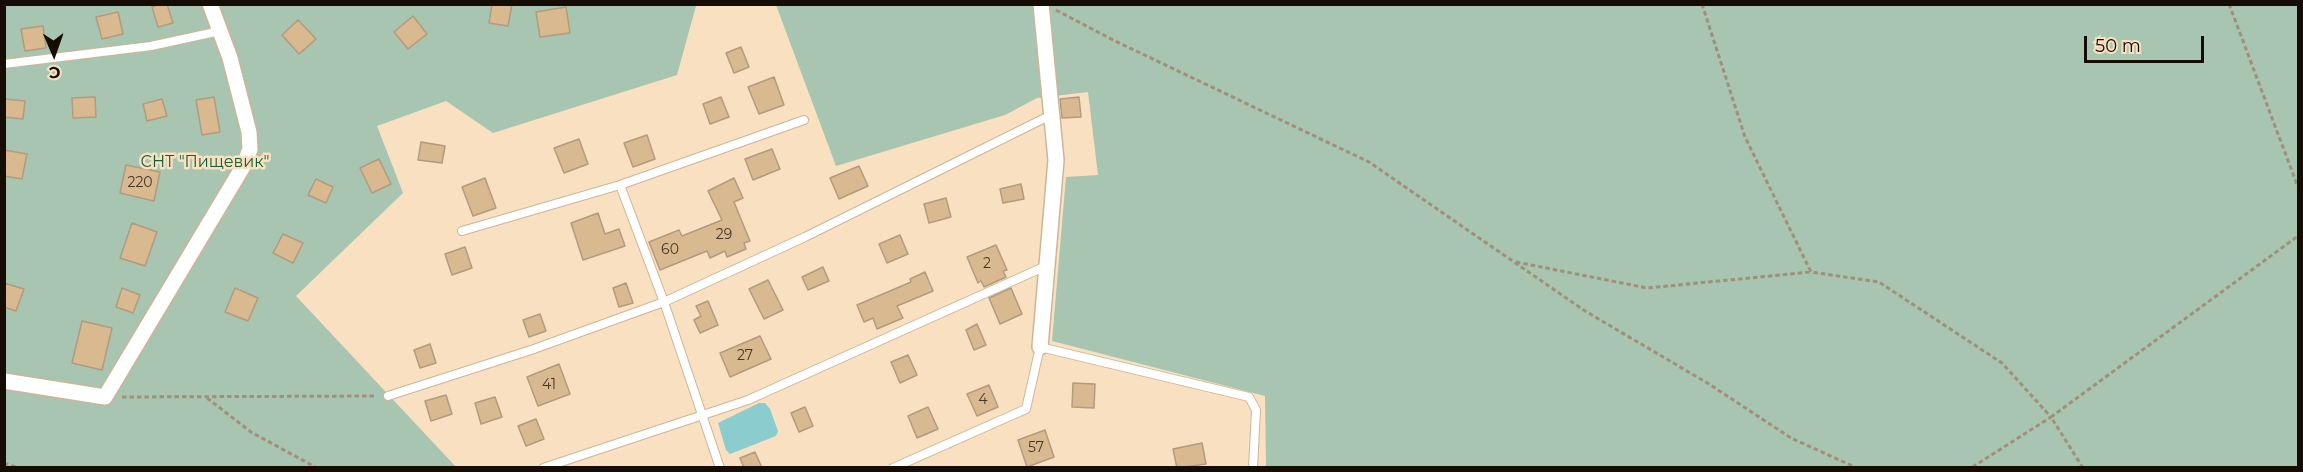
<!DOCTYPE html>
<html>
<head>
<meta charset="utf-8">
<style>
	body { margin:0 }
	#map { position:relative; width:2303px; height:472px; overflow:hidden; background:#f9e0c1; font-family:Montserrat,sans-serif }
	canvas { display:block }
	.frame { position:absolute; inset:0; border:6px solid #150d04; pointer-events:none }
	.north { position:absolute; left:24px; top:24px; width:60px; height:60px; -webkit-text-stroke:4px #f9e0c1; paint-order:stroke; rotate:178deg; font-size:16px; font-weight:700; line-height:24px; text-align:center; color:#150d04 }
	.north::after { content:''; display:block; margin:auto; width:21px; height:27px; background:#150d04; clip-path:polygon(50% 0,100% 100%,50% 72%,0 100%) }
	.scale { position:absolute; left:2084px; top:36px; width:120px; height:27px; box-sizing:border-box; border:3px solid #150d04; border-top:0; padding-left:8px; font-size:18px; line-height:21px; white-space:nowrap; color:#150d04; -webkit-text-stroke:4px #f9e0c1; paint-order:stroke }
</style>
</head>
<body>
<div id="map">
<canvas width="2303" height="472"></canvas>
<div class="frame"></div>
<div class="north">С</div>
<div class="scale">50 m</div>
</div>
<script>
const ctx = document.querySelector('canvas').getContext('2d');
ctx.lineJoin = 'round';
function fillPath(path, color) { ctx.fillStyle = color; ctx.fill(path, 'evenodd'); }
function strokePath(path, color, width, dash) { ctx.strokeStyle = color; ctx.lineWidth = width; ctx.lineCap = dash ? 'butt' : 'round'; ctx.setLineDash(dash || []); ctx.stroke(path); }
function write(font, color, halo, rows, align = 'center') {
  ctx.font = font + ' Montserrat,sans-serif'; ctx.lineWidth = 5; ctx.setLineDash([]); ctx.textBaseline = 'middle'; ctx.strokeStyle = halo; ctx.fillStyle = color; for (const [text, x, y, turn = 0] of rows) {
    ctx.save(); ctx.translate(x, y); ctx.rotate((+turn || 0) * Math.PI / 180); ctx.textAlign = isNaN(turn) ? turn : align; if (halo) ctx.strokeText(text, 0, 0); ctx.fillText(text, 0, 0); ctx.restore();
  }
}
const green = new Path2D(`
	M4,5H701L696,6L677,75L493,133L446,101L377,126L403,193L296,296L457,468L5,467Z
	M776,5H2298V467H1266L1265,396L1052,341L1066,177L1098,175L1088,92L1037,98L1005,115L836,166Z`);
const water = new Path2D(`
	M759,403H765L770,409L778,431L776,436L730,454L726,450L718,423Z`);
const building = new Path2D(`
	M159,4H167L173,23L158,27L152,7Z
	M492,4H512L508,26L489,23Z
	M566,7L570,33L540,37L536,12Z
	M118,12L123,34L102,39L96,17Z
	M413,16L427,34L408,49L394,32Z
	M298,20L316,39L299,54L282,35Z
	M43,26L46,48L25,51L21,29Z
	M741,47L749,67L734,73L726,53Z
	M774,77L784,105L759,114L748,87Z
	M95,97L96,117L73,118L72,98Z
	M214,97L220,132L202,135L196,100Z
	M721,97L729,117L710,124L703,104Z
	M1079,97L1081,117L1062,118L1060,99Z
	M4,99L25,101L23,119L4,117Z
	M162,99L167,116L147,121L143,104Z
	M647,135L655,159L633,167L624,143Z
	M579,139L588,164L564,173L554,148Z
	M421,142L445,146L442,163L418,160Z
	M772,149L780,169L753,180L745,159Z
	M4,150L27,154L22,179L4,176Z
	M379,159L391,184L372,193L360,168Z
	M126,165L160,172L154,201L120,193Z
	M859,166L868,186L839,199L830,178Z
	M485,178L496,208L473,216L462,187Z
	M734,178L743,198L734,202L750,241L744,243L746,249L727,257L725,251L710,258L707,251L660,270L649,242L679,230L682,236L722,220L708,191Z
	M316,179L333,187L326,203L308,195Z
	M1021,184L1024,199L1003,203L1000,189Z
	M946,198L951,217L929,223L924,204Z
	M598,213L605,234L619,229L625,246L583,260L571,223Z
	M132,223L157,232L145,266L120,258Z
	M283,234L303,243L293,263L273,253Z
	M900,235L908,254L887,263L879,244Z
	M996,245L1007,270L1003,271L1006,277L984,287L981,281L978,283L967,257Z
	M465,247L472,268L452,275L445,254Z
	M823,267L829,281L808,290L802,277Z
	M925,272L933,291L897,306L903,318L877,329L873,318L864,322L857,305L911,282L910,279Z
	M768,280L783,310L764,319L749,289Z
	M4,283L24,289L16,311L4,307Z
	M626,283L633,303L619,307L613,288Z
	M122,288L140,295L133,313L116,307Z
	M235,288L258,298L248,321L225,312Z
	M1011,288L1022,314L1000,324L989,298Z
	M708,301L718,325L700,333L694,320L701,316L696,306Z
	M540,314L546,331L529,337L523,320Z
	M82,321L112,328L102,370L72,363Z
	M977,324L986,345L974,350L966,330Z
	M760,336L771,359L730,377L720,353Z
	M430,344L436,363L420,368L414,350Z
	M908,355L917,375L900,383L891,362Z
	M559,364L570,394L538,406L527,377Z
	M1073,383L1095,384L1094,408L1072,407Z
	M989,385L998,407L977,416L967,394Z
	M446,395L452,414L431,421L425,401Z
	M495,397L502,417L481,424L475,403Z
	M805,407L813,426L799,432L791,413Z
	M928,407L938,429L917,438L908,416Z
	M536,419L544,439L526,446L518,426Z
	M1045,430L1054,457L1027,467L1018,440Z
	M1202,443L1206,464L1177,468L1173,449Z
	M755,452L762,468H744L740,458Z`);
const path = new Path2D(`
	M1702,4L1745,137L1811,272L1879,282L2002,363L2051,417L1971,468
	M2229,4L2298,187
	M1056,10L1113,40L1369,162L1585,311L1709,384L1791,438L1857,468
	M1516,262L1647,288L1811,272
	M122,397L376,396
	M207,398L251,432L317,468
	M4,463L19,468
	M2083,468L2051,417L2298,236`);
const service = new Path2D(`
	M4,64L151,46L220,31
	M620,185L664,302L720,468
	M462,231L620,185L804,120
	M388,396L531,350L664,302L805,237L1051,115
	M543,468L748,400L1046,266
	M893,468L1026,409L1040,347L1249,397L1256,410L1253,468`);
const minor = new Path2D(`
	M1040,347L1056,160L1041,4
	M4,381L105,397L244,165L250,149L249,132L230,58L210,4`);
const numberNames = [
	["220",140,183],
	["29",724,235],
	["60",670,250],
	["2",987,264],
	["27",745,356],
	["41",549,385],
	["4",983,400],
	["57",1036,448]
];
const parkNames = [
	["СНТ \"Пищевик\"",205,162]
];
fillPath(green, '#a7c5b0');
fillPath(water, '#8bcccf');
fillPath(building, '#d9b98f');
strokePath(building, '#b29b7e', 1.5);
strokePath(service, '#cdb597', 10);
strokePath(minor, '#cdb597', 18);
strokePath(path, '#a28f79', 3, [4.5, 3]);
strokePath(service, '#fff', 8);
strokePath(minor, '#fff', 15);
write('14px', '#463827', null, numberNames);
write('16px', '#145f38', '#f9e0c1', parkNames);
</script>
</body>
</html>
